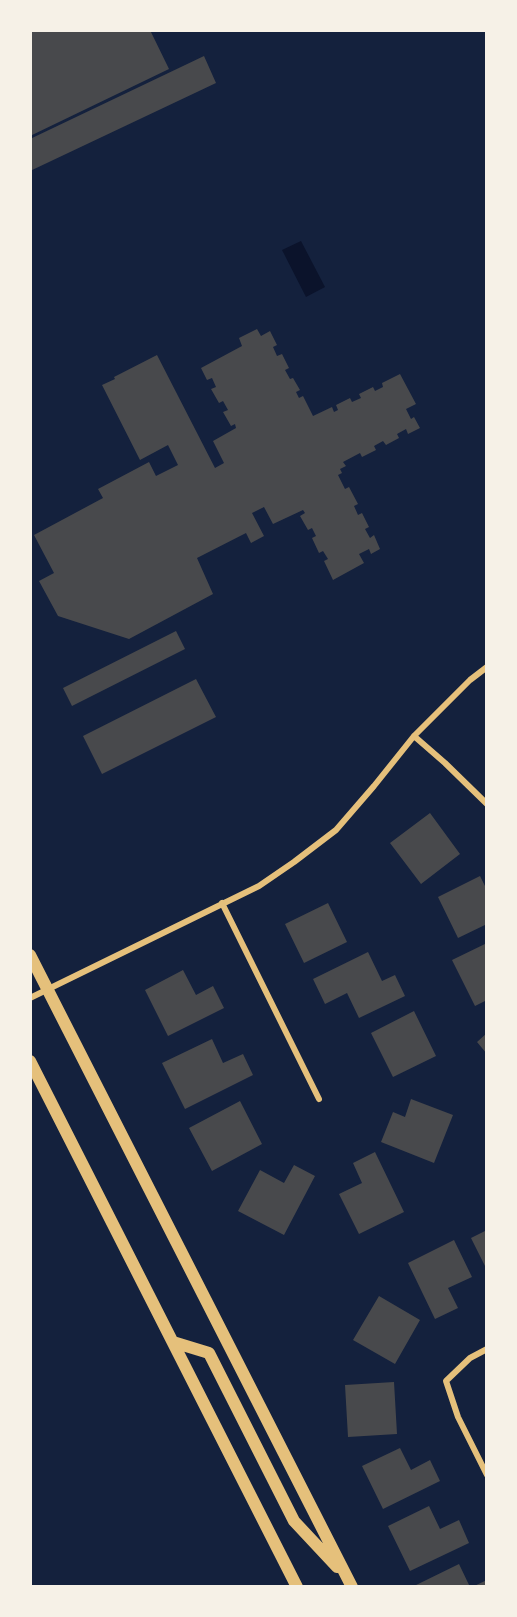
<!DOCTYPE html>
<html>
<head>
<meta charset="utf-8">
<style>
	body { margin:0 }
	#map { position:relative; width:517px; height:1617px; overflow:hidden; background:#14213d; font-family:"PT Sans Narrow",sans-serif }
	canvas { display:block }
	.frame { position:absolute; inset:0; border:32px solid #f6f1e7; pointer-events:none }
</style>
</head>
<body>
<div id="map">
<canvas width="517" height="1617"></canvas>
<div class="frame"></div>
</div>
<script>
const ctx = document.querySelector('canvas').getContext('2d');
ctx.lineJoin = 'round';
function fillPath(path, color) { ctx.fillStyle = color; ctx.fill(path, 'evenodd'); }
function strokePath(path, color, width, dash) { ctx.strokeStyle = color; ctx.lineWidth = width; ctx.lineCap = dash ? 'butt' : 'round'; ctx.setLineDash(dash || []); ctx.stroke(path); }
const water = new Path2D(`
	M301,241L325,287L306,297L282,250Z`);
const building = new Path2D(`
	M30,30H150L169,69L30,136Z
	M204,56L216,83L30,171V139Z
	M257,329L261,336L270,331L277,345L273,347L277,356L282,354L289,368L285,370L290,379L293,378L300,390L296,392L299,398L303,396L313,416L332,407L334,412L338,410L336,405L350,398L352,402L361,398L359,394L373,387L375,391L383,387L382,383L400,374L416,404L406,409L411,419L414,417L420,428L408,434L406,429L397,434L399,438L386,445L383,441L374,446L376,450L362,457L360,453L343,462L346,466L340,469L342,473L338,475L345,489L349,487L358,504L354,506L358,515L362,513L369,527L365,529L370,538L374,535L380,549L371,554L369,549L359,554L364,563L333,580L324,561L328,559L323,551L319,553L312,538L316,536L312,528L308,530L300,516L305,513L303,510L273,524L264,507L252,513L264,536L251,543L246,533L197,558L213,594L129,639L58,616L39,581L54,573L34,535L103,498L98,489L149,462L156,476L178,465L168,445L140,460L102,385L115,379L114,377L157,355L215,468L224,463L213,441L236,428L235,424L231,426L223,412L228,410L223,401L219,403L211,389L216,387L212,378L207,380L201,368L242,346L239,338Z
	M176,631L185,649L72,706L63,688Z
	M196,679L216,717L102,774L83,736Z
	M430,813L460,854L421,884L390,843Z
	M480,876L487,890V924L458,938L438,897Z
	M328,903L347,942L304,963L285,924Z
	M487,943V1000L475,1006L452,960Z
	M368,952L382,981L395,975L405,996L359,1018L347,993L325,1004L313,979Z
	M183,970L196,995L213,986L224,1008L168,1036L145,990Z
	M414,1011L436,1056L393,1077L371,1033Z
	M487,1033V1054L477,1042Z
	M212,1039L223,1063L243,1054L253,1075L185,1109L162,1063Z
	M411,1099L453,1115L434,1163L381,1142L393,1112L405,1117Z
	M240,1101L262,1144L212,1171L189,1128Z
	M375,1152L404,1212L359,1234L339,1194L362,1183L353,1163Z
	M294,1165L315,1176L284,1235L238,1211L260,1170L284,1183Z
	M487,1230V1270L471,1238Z
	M454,1240L472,1277L448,1288L458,1308L435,1319L408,1263Z
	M379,1296L420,1320L395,1364L353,1340Z
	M394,1382L397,1434L348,1437L345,1385Z
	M400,1448L411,1470L430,1460L440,1481L383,1509L362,1466Z
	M429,1506L440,1529L459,1520L469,1543L410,1571L388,1526Z
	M459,1564L470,1587H412Z
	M487,1580V1587H472Z`);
const minor = new Path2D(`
	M414,736L445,763L487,804
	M222,903L319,1099
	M30,998L259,886L294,862L336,830L374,786L414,736L470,680L487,667
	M487,1349L470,1358L446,1381L458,1417L487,1475`);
const secondary = new Path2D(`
	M30,955L352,1587
	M30,1061L297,1587
	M173,1342L209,1353L294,1521L337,1567`);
fillPath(water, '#0b132b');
fillPath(building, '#48494c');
strokePath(minor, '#e5c07b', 6);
strokePath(secondary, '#e5c07b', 12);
</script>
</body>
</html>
